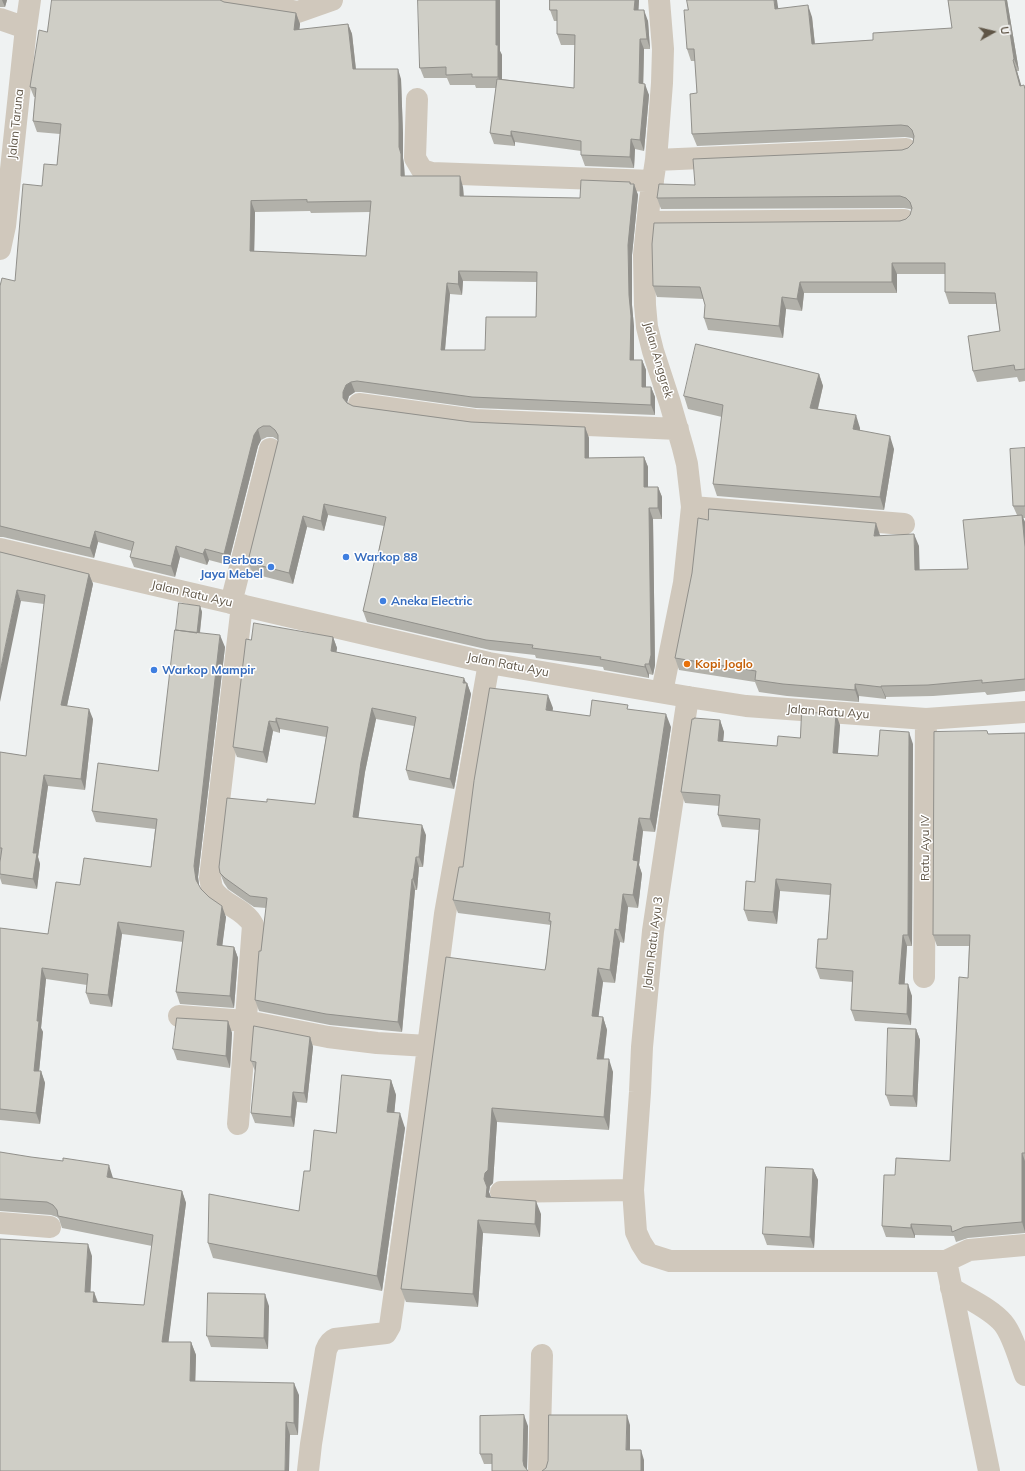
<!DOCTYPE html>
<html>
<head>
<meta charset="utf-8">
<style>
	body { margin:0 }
	#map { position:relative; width:1025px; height:1471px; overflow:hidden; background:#eff2f2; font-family:Mulish,sans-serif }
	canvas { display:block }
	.north { position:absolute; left:973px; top:12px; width:40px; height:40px; -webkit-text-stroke:3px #fff; paint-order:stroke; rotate:82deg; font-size:11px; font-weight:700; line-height:16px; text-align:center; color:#5f5546 }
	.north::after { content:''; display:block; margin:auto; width:14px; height:18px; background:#5f5546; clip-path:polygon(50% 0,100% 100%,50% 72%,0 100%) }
</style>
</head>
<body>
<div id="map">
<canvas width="1025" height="1471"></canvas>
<div class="north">U</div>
</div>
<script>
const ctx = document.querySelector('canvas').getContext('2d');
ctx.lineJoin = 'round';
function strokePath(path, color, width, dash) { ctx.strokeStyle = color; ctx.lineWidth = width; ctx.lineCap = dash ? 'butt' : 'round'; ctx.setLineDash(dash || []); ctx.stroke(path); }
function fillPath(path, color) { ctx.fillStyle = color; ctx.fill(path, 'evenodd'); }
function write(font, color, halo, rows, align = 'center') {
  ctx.font = font + ' Mulish,sans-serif'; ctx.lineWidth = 3; ctx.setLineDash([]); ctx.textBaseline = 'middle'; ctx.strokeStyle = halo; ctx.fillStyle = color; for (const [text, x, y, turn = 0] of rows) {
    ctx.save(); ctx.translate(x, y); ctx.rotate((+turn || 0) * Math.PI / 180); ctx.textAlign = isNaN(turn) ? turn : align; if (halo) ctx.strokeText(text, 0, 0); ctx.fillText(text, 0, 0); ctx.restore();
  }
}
const minor = new Path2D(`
	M230,0L298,12L332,0
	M659,0L663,49L662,83L656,160L649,206L644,255L645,305L647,327L653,351L670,403L683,448L687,464L692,507L684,583L662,692
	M0,19L26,28
	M417,99L415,158L422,170L432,173L653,181
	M656,160L906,149
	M648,222L904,220
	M0,249L5,226L26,28L30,0
	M359,404L475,420L678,429
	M692,507L904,524
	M0,549L489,663L688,697L746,706L926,719L1025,712
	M231,603L270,449
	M688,697L653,931L642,1047L640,1092L633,1190L636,1232L641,1243L648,1254L670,1261H946L969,1250L1025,1245
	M924,977L926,719
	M179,1016L246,1021L328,1037L377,1043L428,1046
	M238,1124L253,925C245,908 219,904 212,888C211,885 211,881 210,878L242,605
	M501,1192L633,1190
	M0,1223L50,1227
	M946,1261L989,1471
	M951,1288C968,1299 990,1308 1003,1323C1013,1335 1019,1359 1025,1375
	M308,1471L311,1444L326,1350C328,1345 330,1341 335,1339L386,1333L390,1326L415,1148L445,914L489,663
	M539,1471L542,1355`);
const wall = new Path2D(`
	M0,0H7L5,7H0Z
	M639,0L638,10L648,21L650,49H644L643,84L649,95L644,151L635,149L634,168L585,166L581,155V151L515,142V146L494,144L490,133L496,88H476L475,85H450L447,78H424L420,68L500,51L502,55V79L574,88L575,45H561L557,34V21H554L550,10Z
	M948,0H1007L1019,71H1017L1021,86L1025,87V381L1019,382L1017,377L977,382L973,371L1000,331L996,304H949L945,292V274H897V293H804L802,311L786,309L783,338L708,330L704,318L705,305L704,299L657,297L653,286L906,219L910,215L912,210L910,209L904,208L661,209L657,198L695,185L902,150L908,148L913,143V139L912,138L905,137L697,146L692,134L697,93L695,61H691L687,49L688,10L778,8L812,17L815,44L873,40L952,28Z
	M224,2L296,13L300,24L299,30L348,24L352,34L356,69L401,79L403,134V158L404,165L405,176L463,187L464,196L580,198L630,182L631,184H634L638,195L632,255V305L634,327V360H642L646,370V387H651L655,397V415L476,408L361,392H355L349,396L347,402L353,406L471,422L585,427L589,438V458L644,457L648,467V487H658L662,497V519H653L655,665L653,675L649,674V678L604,670L603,667L536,658L535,655L490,650L367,622L363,611L377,559L384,526L328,515L324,531L307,527L293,584L254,574L253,572H252L248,561L278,441V440L273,437H267L261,440L258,446L228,565L209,560L207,565L180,557L175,577L134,567L130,557L132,551L98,542L94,558L3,537H0V286L15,281L42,186L57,165L60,134L37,132L33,121L35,97H34L30,87L47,32ZM310,211L311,213L370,212L366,256L254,251L255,212ZM463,281L537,282L536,317L485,350H445L450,294L462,295Z
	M819,374L823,386L818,409L860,428V431L894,449L884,510L717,496L713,484L722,417L688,409L684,396Z
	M1025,448V518H1023L1025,522V691L987,695L985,692L933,696L886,697V699L859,696V702L787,696L759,692L755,682L679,670L675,658L708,520L880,535L919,546V570L968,569L1017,515L1013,506Z
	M0,552L89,574L93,584L67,706L93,719L85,790L48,786L38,857L40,864L37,889L2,884L0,878L1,858H0V752L26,756L44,604L21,601Z
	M200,606L202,612L200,633L225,647L198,877L199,886L201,889L226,917L222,946L234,947L238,958L234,1008L180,1004L176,992L183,942L122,934L112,1007L90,1004L86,993L87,985L46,979L41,1028L43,1032L39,1071H41L45,1083L40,1124L0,1120V928L48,934L80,885L151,867L155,829L96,822L92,811L158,771Z
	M333,637L337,648L336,652L467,683L471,694L454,789L409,780L406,770L414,726L376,719L365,772L358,818L426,835L423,867H419L417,890H415L402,1032L330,1025L259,1011L255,1000L266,908L254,907L228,889L224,883L220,873L267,802L315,804L326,737L280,729V733L273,731L267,763L237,757L233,747L251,640Z
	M553,708L552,711L590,716L629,709L671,727L655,832L643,831L639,865L642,874L638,908L628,907L624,943L620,942L615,983L603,982L598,1017H603L607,1030L604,1059L613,1072L609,1130L497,1122L493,1183L490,1186L489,1192L491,1198L541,1214L540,1237L483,1233L478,1307L406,1302L401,1289L545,970L551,925L458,913L453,900L463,867Z
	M720,720L724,732L723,742L777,746L800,738L840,725L838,753L878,756L913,744L912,946H907L904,984L912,996L911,1025L855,1021L851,1010L853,982L820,979L816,968L827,939L830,895L780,891L777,924L748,921L744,910L755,882L759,830L722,827L718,815L719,806L685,803L681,792Z
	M987,731L988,734L1025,733V1233L968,1238L956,1242L954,1236L915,1235V1238L886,1237L882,1226L895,1175L950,1161L968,978L969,946H937L933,935Z
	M228,1021L232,1033L230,1068L177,1060L173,1049Z
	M916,1029L920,1040L917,1107L890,1106L886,1095Z
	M310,1037L313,1047L307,1103L297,1102L294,1127L255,1123L251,1113L255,1071L251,1061Z
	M391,1080L396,1095L394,1113L405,1128L382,1291L213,1258L208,1243L299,1211L310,1171L336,1133Z
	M0,1152L113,1178L182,1191L186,1203L168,1342H191L196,1355L195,1381L299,1395L298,1435H290L0,1471L92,1256L90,1292H94L98,1302L144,1305L152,1246L62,1228L59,1219L57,1217L51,1215L0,1211Z
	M813,1169L818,1180L814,1248L767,1245L763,1234Z
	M269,1306L268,1349L211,1347L207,1336Z
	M528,1426L527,1469L492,1464H484L480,1454Z`);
const shadedWall = new Path2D(`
	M2,0H7L5,7Z
	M496,0H500V51L502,55V87L498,77L496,45Z
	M635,0H639L638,21L634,10Z
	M774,0H777L780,20L775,9Z
	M1005,0H1007L1019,71L1014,59Z
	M808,5L812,17L816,56L812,44Z
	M644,10L648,21L650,49L647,39Z
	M296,13L300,24L298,41L294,30Z
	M348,24L352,34L357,80L353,69Z
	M640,39L644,49L643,94L639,83Z
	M1013,60L1017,71L1025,98L1020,86Z
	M398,69L401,79L403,134V158L404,165L405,186L401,176L399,147Z
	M645,84L649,95L644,151L640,140Z
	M511,131L515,142V146L511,136Z
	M631,139L635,149L634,168L630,157Z
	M460,176L463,187L464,207L460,196Z
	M630,182L633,191L634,184L638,195L632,255V305L634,327V370L630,360L629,295L628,245Z
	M251,201L255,212L254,262L250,251Z
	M892,263L897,274V293L892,282Z
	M459,271L463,281L462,295L458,284Z
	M800,282L804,293L802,311L797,299Z
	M447,283L450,294L444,360L441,350Z
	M782,297L786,309L783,338L779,326Z
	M642,360L646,370V397L642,387Z
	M819,374L823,386L815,420L810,408Z
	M351,382L355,392L349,396L347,403L343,398V392L346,385Z
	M651,387L655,397V415L651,405Z
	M856,415L860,428L858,442L853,429Z
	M585,427L589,438V468L585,458Z
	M258,429L261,440L258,446L228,565L224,554L254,435Z
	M890,436L894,449L884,510L880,497Z
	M644,457L648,467V497L644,487Z
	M658,487L662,497V519L658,508Z
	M324,504L328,515L324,531L321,521Z
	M649,508L653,519L655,665L653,675L649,664Z
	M1022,515L1025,522V547Z
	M303,516L307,527L293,584L289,573Z
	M876,523L880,535L878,548L874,536Z
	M95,531L98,542L94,558L90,548Z
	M914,534L919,546L920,582L915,570Z
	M176,546L180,557L175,577L171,566Z
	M205,549L209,560L207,565L203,554Z
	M89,574L93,584L65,715L61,705Z
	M17,590L21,601L0,702V672Z
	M200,606L202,612L199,639L197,633Z
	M220,635L225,647L198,877L200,891L196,880L194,866Z
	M333,637L337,648L335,662L331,651Z
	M645,664L649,674V678L645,667Z
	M464,678L467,685V683L471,694L454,789L450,779Z
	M855,684L859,696V702L855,690Z
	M881,686L886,697V699L881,687Z
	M548,695L553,708L551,723L546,710Z
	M372,708L376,719L365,772L357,828L353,817L361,762Z
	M89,709L93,719L85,790L81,779Z
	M666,714L671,727L655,832L650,819Z
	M836,714L840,725L837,764L833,753Z
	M276,718L280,729V733L276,722Z
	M720,720L724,732L722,753L718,741Z
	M269,721L273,731L267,763L263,752Z
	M909,732L913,744L912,946L908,935Z
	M44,775L48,786L38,857L40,864L37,889L33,879V853Z
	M639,818L643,831L639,865L642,874L638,908L633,895V860Z
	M422,825L426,835L423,867L419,857Z
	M416,857L419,867L417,890L413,879Z
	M412,879L415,890L402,1032L398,1022Z
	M776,879L780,891L777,924L773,912Z
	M623,894L628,907L624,943L619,930Z
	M222,906L226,917L221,956L217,945Z
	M118,922L122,934L112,1007L108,995Z
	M615,929L620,942L615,983L610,970Z
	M903,935L907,946L904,995L899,984Z
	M234,947L238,958L234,1008L230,996Z
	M42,968L46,979L41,1028L43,1032L38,1082L34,1071L37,1021Z
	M598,968L603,982L597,1029L592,1016Z
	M908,984L912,996L911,1025L907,1014Z
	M603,1017L607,1030L602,1072L597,1059Z
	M228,1021L232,1033L230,1068L226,1056Z
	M916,1029L920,1040L917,1107L913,1096Z
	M310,1037L313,1047L307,1103L304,1093Z
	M609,1059L613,1072L609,1130L604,1117Z
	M41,1071L45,1083L40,1124L36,1113Z
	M391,1080L396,1095L393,1127L387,1112Z
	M293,1092L297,1102L294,1127L291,1117Z
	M492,1108L497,1122L493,1183L490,1186L489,1192L492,1200L486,1197L484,1179Z
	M400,1113L405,1128L382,1291L377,1276Z
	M1022,1153L1025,1161V1232L1022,1222Z
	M109,1165L113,1178L111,1189L107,1177Z
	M813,1169L818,1180L814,1248L810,1237Z
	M182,1191L186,1203L167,1354L162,1342Z
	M536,1201L541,1214L540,1237L535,1224Z
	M478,1220L483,1233L478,1307L473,1294Z
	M911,1224L915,1235V1238L911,1228Z
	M88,1244L92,1256L90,1304L85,1292Z
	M94,1292L98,1304L93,1302Z
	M265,1294L269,1306L268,1349L264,1338Z
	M191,1342L196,1355L195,1393L190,1381Z
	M294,1383L299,1395L298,1435L294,1423Z
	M524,1415L528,1426L527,1471L524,1466L523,1461Z
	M627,1415L630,1425V1460L626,1450Z
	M286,1422L290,1435L289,1471H285Z
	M641,1450L644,1460V1471H641Z`);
const building = new Path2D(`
	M52,0H220L224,2L296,13L294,30L348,24L353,69H398L399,123V147L401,154V176H460V196L580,198L581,180L630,182V184H634L628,245L629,295L631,316L630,360H642V387H651V405L472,397L357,381L351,382L346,385L343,392V398L347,403L353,406L471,422L585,427V458L644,457V487H658V508H649L651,655L649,664H645V667L600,659L601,657L532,648L533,645L486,640L363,611L375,559H377L386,517L324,504L321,521L303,516L289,573L250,563V562L248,561L278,441V435L275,430L270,426H263L258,429L254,435L224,554L205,549L203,554L176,546L171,566L130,557L134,542L95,531L90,548L0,526V286L2,278L15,281L23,184L42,186L44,164L57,165L61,124L33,121L36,88L30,87L39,30L47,32ZM307,200V202L371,201L366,256L250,251L251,201ZM459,271L537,272L536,317H486L485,350H441L447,283L458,284Z
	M418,0H496V45H498V77H472V74L446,75V67L420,68Z
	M550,0H635L634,10H644L647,39H640L639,83L645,84L640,140L631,139L630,157L581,155V141L511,131V136L490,133L497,79L574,88L575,35L557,34V10H550Z
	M687,0H774L775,9L808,5L812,44L873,40V33L952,28L948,0H1005L1014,59L1013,60L1020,86L1024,85L1025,89V369L1015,370L1014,365L973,371L968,336L1000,331L995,293L945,292V263H892V282H800L797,299L782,297L779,326L704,318L705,305L700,287L653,286L652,244L654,223L900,221L906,219L910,215L912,208L910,202L906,198L900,196L657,198L659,184L695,185L693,159L902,150L908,148L913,143L914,136L912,130L908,126L901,125L692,134L690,94L697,93L694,49H687L684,10H688Z
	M696,344L819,374L810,408L856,415L853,429L890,436L880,497L713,484L723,405L684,396Z
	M1025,448V506H1013L1010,449Z
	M709,509L876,523L874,536L914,534L915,570L968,569L963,520L1022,515L1025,547V679L982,683V680L928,685L881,686V687L855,684V690L783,684L755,680L756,671L675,658L692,573L698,518L708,520Z
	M0,552L89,574L61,705L89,709L81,779L44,775L33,853H37L33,879L0,874V862L2,848H0V752L26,756L45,595L17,590L0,672Z
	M179,603L200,606L197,633L176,630Z
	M254,623L333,637L331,651L464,678L463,683H467L450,779L406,770L416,717L372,708L361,762L353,817L422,825L419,857H416L413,879H412L398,1022L326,1014L255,1000L259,951H261L267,898L250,896L225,878L220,873L219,867L227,798L267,802V799L315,804L328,727L276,718V722L269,721L263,752L233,747L246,639L251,640Z
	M175,630L220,635L194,866L196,880L201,889L209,897L222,906L217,945L234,947L230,996L176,992L184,931L118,922L108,995L86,993L88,974L42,968L37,1021H39L34,1071H41L36,1113L0,1109V928L48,934L56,882L80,885L84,858L151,867L157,819L92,811L98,763L158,771Z
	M490,688L548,695L546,710L590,716L592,700L628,705L627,709L666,714L650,819L639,818L633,860L638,861L633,895L623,894L619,930L615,929L610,970L598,968L592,1016L603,1017L597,1059H609L604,1117L492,1108L488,1170L485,1173L484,1179L487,1187L486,1197L536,1201L535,1224L478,1220L473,1294L401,1289L446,957L545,970L546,965L551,921H549L550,913L453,900L459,867H463L474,781Z
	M802,712L836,714L833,753L878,756L880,730L909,732L908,935H903L899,984H908L907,1014L851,1010L853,971L816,968L818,939H827L831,884L776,879L773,912L744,910L746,881L755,882L760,819L718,815L720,795L681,792L692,719H694V718L720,720L718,741L777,746L778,736L800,738Z
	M987,731L988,734L1025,733V1153H1022V1222L964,1227L952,1232L951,1226L911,1224V1228L882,1226L884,1175H895L896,1158L950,1161L959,977L968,978L970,935H933L934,732Z
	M177,1018L228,1021L226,1056L173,1049Z
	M254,1026L310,1037L304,1093L293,1092L291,1117L251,1113L256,1062L251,1061Z
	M888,1028L916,1029L913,1096L886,1095Z
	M342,1075L391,1080L387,1112L400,1113L377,1276L208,1243L209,1194L299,1211L304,1171H310L314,1130L336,1133Z
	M0,1152L31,1157L63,1161V1158L109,1165L107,1177L182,1191L162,1342H191L190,1381L294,1383V1423L286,1422L285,1471H0V1239L88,1244L85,1292H94L93,1302L144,1305L153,1235L58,1216L57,1210L53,1205L47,1202L0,1199Z
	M766,1167L813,1169L810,1237L763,1234Z
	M208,1293L265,1294L264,1338L207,1336Z
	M524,1415L523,1461L524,1466L528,1471H492V1454H480V1416Z
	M549,1415H627L626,1450H641V1471H542L546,1468L548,1461Z`);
const markers = [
	[346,557,4,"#3f7fe0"],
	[271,567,4,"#3f7fe0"],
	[383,601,4,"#3f7fe0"],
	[687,664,4,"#e8710a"],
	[154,670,4,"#3f7fe0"]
];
const streetNames = [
	["Jalan Taruna",16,124,-84],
	["Jalan Anggrek",658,360,74],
	["Jalan Ratu Ayu",192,594,13],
	["Jalan Ratu Ayu",508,665,11],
	["Jalan Ratu Ayu",828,712,4],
	["Ratu Ayu IV",925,848,-90],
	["Jalan Ratu Ayu 3",653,943,-83]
];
const shopNames = [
	["Warkop 88",354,557],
	["Berbas",263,560,"right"],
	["Jaya Mebel",263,574,"right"],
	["Aneka Electric",391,601],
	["Warkop Mampir",162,670]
];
const foodNames = [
	["Kopi Joglo",695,664]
];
strokePath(minor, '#d0c8bc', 22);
fillPath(wall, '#b2b1aa');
fillPath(shadedWall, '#91908b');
fillPath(building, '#cfcec6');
strokePath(building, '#91908b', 1);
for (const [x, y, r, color] of markers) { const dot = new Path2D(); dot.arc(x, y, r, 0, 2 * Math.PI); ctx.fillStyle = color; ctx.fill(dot); strokePath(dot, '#fff', 1.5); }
write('12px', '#5f5546', '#fff', streetNames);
write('bold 12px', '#366cbe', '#fff', shopNames, 'left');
write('bold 12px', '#c56008', '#fff', foodNames, 'left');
</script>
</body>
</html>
